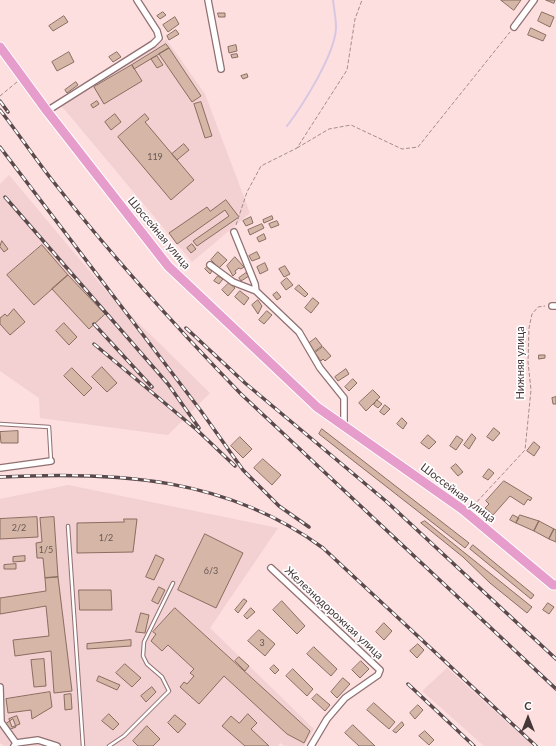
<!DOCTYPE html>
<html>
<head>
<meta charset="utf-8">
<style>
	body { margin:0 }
	#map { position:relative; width:556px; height:746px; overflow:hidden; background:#fddfe0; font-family:Lato,sans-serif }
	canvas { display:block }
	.north { position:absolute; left:508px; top:698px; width:40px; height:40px; -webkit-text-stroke:3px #fff; paint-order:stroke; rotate:0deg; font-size:11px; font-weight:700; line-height:16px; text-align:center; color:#463738 }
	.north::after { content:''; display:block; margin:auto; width:14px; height:18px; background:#463738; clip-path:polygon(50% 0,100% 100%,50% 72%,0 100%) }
</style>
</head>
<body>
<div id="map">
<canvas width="556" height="746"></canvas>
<div class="north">С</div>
</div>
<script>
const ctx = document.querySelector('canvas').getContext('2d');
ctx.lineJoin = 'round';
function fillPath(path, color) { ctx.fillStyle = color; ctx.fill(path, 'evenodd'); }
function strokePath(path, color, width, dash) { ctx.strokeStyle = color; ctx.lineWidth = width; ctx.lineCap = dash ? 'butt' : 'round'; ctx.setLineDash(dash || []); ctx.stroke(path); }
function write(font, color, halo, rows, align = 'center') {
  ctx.font = font + ' Lato,sans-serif'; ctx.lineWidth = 3.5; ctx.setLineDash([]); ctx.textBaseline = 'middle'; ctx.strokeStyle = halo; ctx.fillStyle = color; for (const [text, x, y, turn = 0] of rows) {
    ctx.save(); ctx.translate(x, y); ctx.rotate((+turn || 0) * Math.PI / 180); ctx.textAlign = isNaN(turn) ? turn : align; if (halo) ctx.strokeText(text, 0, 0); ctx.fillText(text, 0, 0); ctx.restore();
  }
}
const built = new Path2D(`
	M166,39L205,94L250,213L192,262L65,110L60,106Z
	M9,175L107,292L210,393L168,435L40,418L39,398L0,371V184Z
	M68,485L278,528L210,628L314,729L304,746H285L280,743L278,746H5L0,743V499Z
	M447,668L533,746H484L422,691Z`);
const stream = new Path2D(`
	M287,126C303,105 335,54 336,28C336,18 334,9 333,0`);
const building = new Path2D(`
	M501,0H521L514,10Z
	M546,0H555L554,3Z
	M163,12L166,15L160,19L157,16Z
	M542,12L554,17L550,27L538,21Z
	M218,13H225V17H219Z
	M64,16L68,22L53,31L49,26Z
	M175,17L179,24L168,32L163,25Z
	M531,28L546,35L543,41L528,35Z
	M176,30L179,34L169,40L167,36Z
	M166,44L169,48L134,69L132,65Z
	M236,45L237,51L229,53L228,47Z
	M169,48L201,96L192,102L159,54Z
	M69,52L74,62L57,71L52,62Z
	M117,52L121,57L113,62L109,57Z
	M237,54L238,57L232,58L231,55Z
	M157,56L163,65L157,68L151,59Z
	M132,65L142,81L104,104L94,87Z
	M247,74L248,77L243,79L241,76Z
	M76,82L78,85L67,93L65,90Z
	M97,101L99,104L93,108L91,105Z
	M201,102L212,136L205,138L194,104Z
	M115,114L121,122L111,130L105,122Z
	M145,114L149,119L145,122L194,180L171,200L118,137Z
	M184,144L189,150L177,160L172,154Z
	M226,200L239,217L197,246L193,241L229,216L225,210L177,244L169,233L207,207L210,211Z
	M272,216L273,219L264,223L263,220Z
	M251,217L253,223L246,226L243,221Z
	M277,221L279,225L271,228L269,224Z
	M262,224L264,228L250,235L248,230Z
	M264,234L266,239L259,242L257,238Z
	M2,241L8,249L4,252L0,247Z
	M192,244L196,249L191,253L187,248Z
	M42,245L68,275L34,305L7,275Z
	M218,252L227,260L219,268L211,260Z
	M257,252L260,258L252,261L249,256Z
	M235,257L244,267L241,269L239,268L235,271L236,273L233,276L227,266Z
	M265,263L268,270L260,274L257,267Z
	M285,266L290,274L284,277L279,269Z
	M207,267L212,271L210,274L205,269Z
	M246,273L249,276L241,281L239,278Z
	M68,275L105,314L89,329L52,289Z
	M218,276L223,279L219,284L214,281Z
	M287,278L293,285L286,290L281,283Z
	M229,283L235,288L228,296L222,290Z
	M299,285L308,294L305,297L295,289Z
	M240,291L249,298L244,305L235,297Z
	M277,292L281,297L277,300L273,295Z
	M313,298L319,303L311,313L305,308Z
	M258,300L262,306L258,314L252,305Z
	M14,309L25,322L10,335L0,324V318L5,314L7,316Z
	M267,311L272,315L264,324L259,320Z
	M64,323L77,337L69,345L56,331Z
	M316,338L322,346L314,352L308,344Z
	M519,340L525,341L524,346L519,345Z
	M323,347L331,356L325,361L323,359L321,361L315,353Z
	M539,355H545V358L539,359Z
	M102,367L117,383L107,392L92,377Z
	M72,368L92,388L84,396L64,376Z
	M346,369L349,374L338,381L335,377Z
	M353,379L357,383L349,391L345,387Z
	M373,390L380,397L366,411L359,403Z
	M556,397V404H553L552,398Z
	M377,400L382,404L378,408L374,405Z
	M385,405L390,409L384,415L380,412Z
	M402,418L407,423L403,429L397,424Z
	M494,428L500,433L493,441L487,437Z
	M322,429L469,543L465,548L319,434Z
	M18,431V443H1L0,432Z
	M472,434L476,438L469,449L464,445Z
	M428,435L436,442L429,449L421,443Z
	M457,436L463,440L456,450L450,446Z
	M240,437L252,449L243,458L231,446Z
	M534,442L540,447L534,456L527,451Z
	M263,459L281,475L272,485L254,468Z
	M456,464L463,472L458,476L451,468Z
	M489,469L494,473L488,480L483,477Z
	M504,481L532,498L530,501L528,499L524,505L510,496L493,515L485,508L489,504L486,501Z
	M513,515L519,518L516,523L510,520Z
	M520,515L539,521L534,531L516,523Z
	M37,517L38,537L0,539V519Z
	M54,517L58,577L45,578L43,558H37L36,543L42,542L40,518Z
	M124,519H137L133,552L77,553V523L124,522Z
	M425,521L532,607L527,613L490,583L463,557L421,523Z
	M539,521L554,529L549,539L534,531Z
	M554,529L556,530V542L549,539Z
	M205,534L243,553L216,608L178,590Z
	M473,545L534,595L531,599L470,549Z
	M156,555L164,559L154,580L146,577Z
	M25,556V561L13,562V557Z
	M16,564V569H4V565Z
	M58,577L72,691L54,693L51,651L15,656L13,640L49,636L46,606L0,614V598L46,591L45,578Z
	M159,587L165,590L158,604L152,601Z
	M79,590H111L112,610H80Z
	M244,599L247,601L238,613L235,610Z
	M282,601L305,626L297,634L273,610Z
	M548,603L554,607L549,614L543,610Z
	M175,608L310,731L304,743L287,734L224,676L199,704L180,687L184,682L187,684L194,676L190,673L194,669L168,645L162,651L151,641L156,634L153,632Z
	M251,608L255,612L247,619L244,616Z
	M141,613L149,615L145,633L136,632Z
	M384,623L392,631L384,640L376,632Z
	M259,630L275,644L265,656L248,641Z
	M131,640V646L87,649V644Z
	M418,644L424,650L417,658L410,651Z
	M314,647L337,669L331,676L307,654Z
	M239,657L249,666L245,671L235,661Z
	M44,659L46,686L34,687L31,660Z
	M361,661L369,669L360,678L352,670Z
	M125,664L141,678L132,687L116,673Z
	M274,665L279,670L275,674L270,669Z
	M293,669L313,689L307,696L286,676Z
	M99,676L120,685L117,690L97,681Z
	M343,678L350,684L337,698L331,692Z
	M152,687L156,692L146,702L141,696Z
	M50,692L52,707L32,719L31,710L8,713L6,699Z
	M71,694L72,709L65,710L64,695Z
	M317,694L330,705L325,711L312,699Z
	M374,703L395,722L389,729L367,710Z
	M418,705L423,710L415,719L410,713Z
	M109,714L119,724L113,730L102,721Z
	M248,714L257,723L251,729L269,746H245L222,726L231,716L239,723Z
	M175,715L186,724L178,733L168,723Z
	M17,716L20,724L12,727L9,719Z
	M13,719L16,727L8,730L6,724Z
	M402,722L404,725L396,733L393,731Z
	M353,725L375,746H359L345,733Z
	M147,726L160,739L153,746H138L133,741Z
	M425,731L434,740L429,745L419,736Z`);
const path = new Path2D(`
	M0,96L17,82
	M297,148L329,129L351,125L402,149L418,147L510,32
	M236,225L247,192L261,166L297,148L347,70L355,19L362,0
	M473,506L525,450L531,390L528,362L529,328L532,314L538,307L545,306`);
const service = new Path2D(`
	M0,424L49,427L51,461
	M68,526L83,746
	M109,746L124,736L169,691L162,677L147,664L143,656L144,642L173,583`);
const minor = new Path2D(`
	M208,0L221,69
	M514,27L534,0
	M47,111L153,44L159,38L157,31L137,0
	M234,232L255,284L256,291
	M210,265L233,282L256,291L299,332L320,368L344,398V427
	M552,306H556
	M0,468L51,461
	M271,568L380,670L378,675L345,698L327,719L311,746
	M0,687L1,722L16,743
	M14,746L16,743L38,740L57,746`);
const primary = new Path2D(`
	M0,47L47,111L168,266L317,407L462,509L553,585H556`);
const rail = new Path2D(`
	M0,101L8,112
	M0,110C18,133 34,157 52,180C111,255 175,326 241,394L556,689
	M0,147L201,411L243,470L279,506L309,527
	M5,197L168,384L199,428
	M94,324L152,387
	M186,328L245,383L387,502L556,659
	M94,344L197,430L235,466
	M0,477C116,471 226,477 323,548L536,746
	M408,684L474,746`);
const numberNames = [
	["119",155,157],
	["2/2",19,528],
	["1/2",106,538],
	["1/5",46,550],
	["6/3",211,571],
	["3",262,643]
];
const streetNames = [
	["Шоссейная улица",159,233,50],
	["Нижняя улица",520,363,-90],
	["Шоссейная улица",458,493,37],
	["Железнодорожная улица",334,613,43]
];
fillPath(built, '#f3d0d1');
strokePath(stream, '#d7c7e2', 2);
fillPath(building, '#d5b6a7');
strokePath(building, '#8a6e60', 1);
strokePath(service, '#907071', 4.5);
strokePath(minor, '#907071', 8);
strokePath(primary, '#fff', 11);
strokePath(path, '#a38c8d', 1, [4, 2]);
strokePath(service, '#fff', 2.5);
strokePath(minor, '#fff', 5.5);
strokePath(primary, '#e69dcb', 9);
strokePath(rail, '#5b4a4b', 3.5);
strokePath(rail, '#fff', 2, [6]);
write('9px', '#6a5754', null, numberNames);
write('11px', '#463738', '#fff', streetNames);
</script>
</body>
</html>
